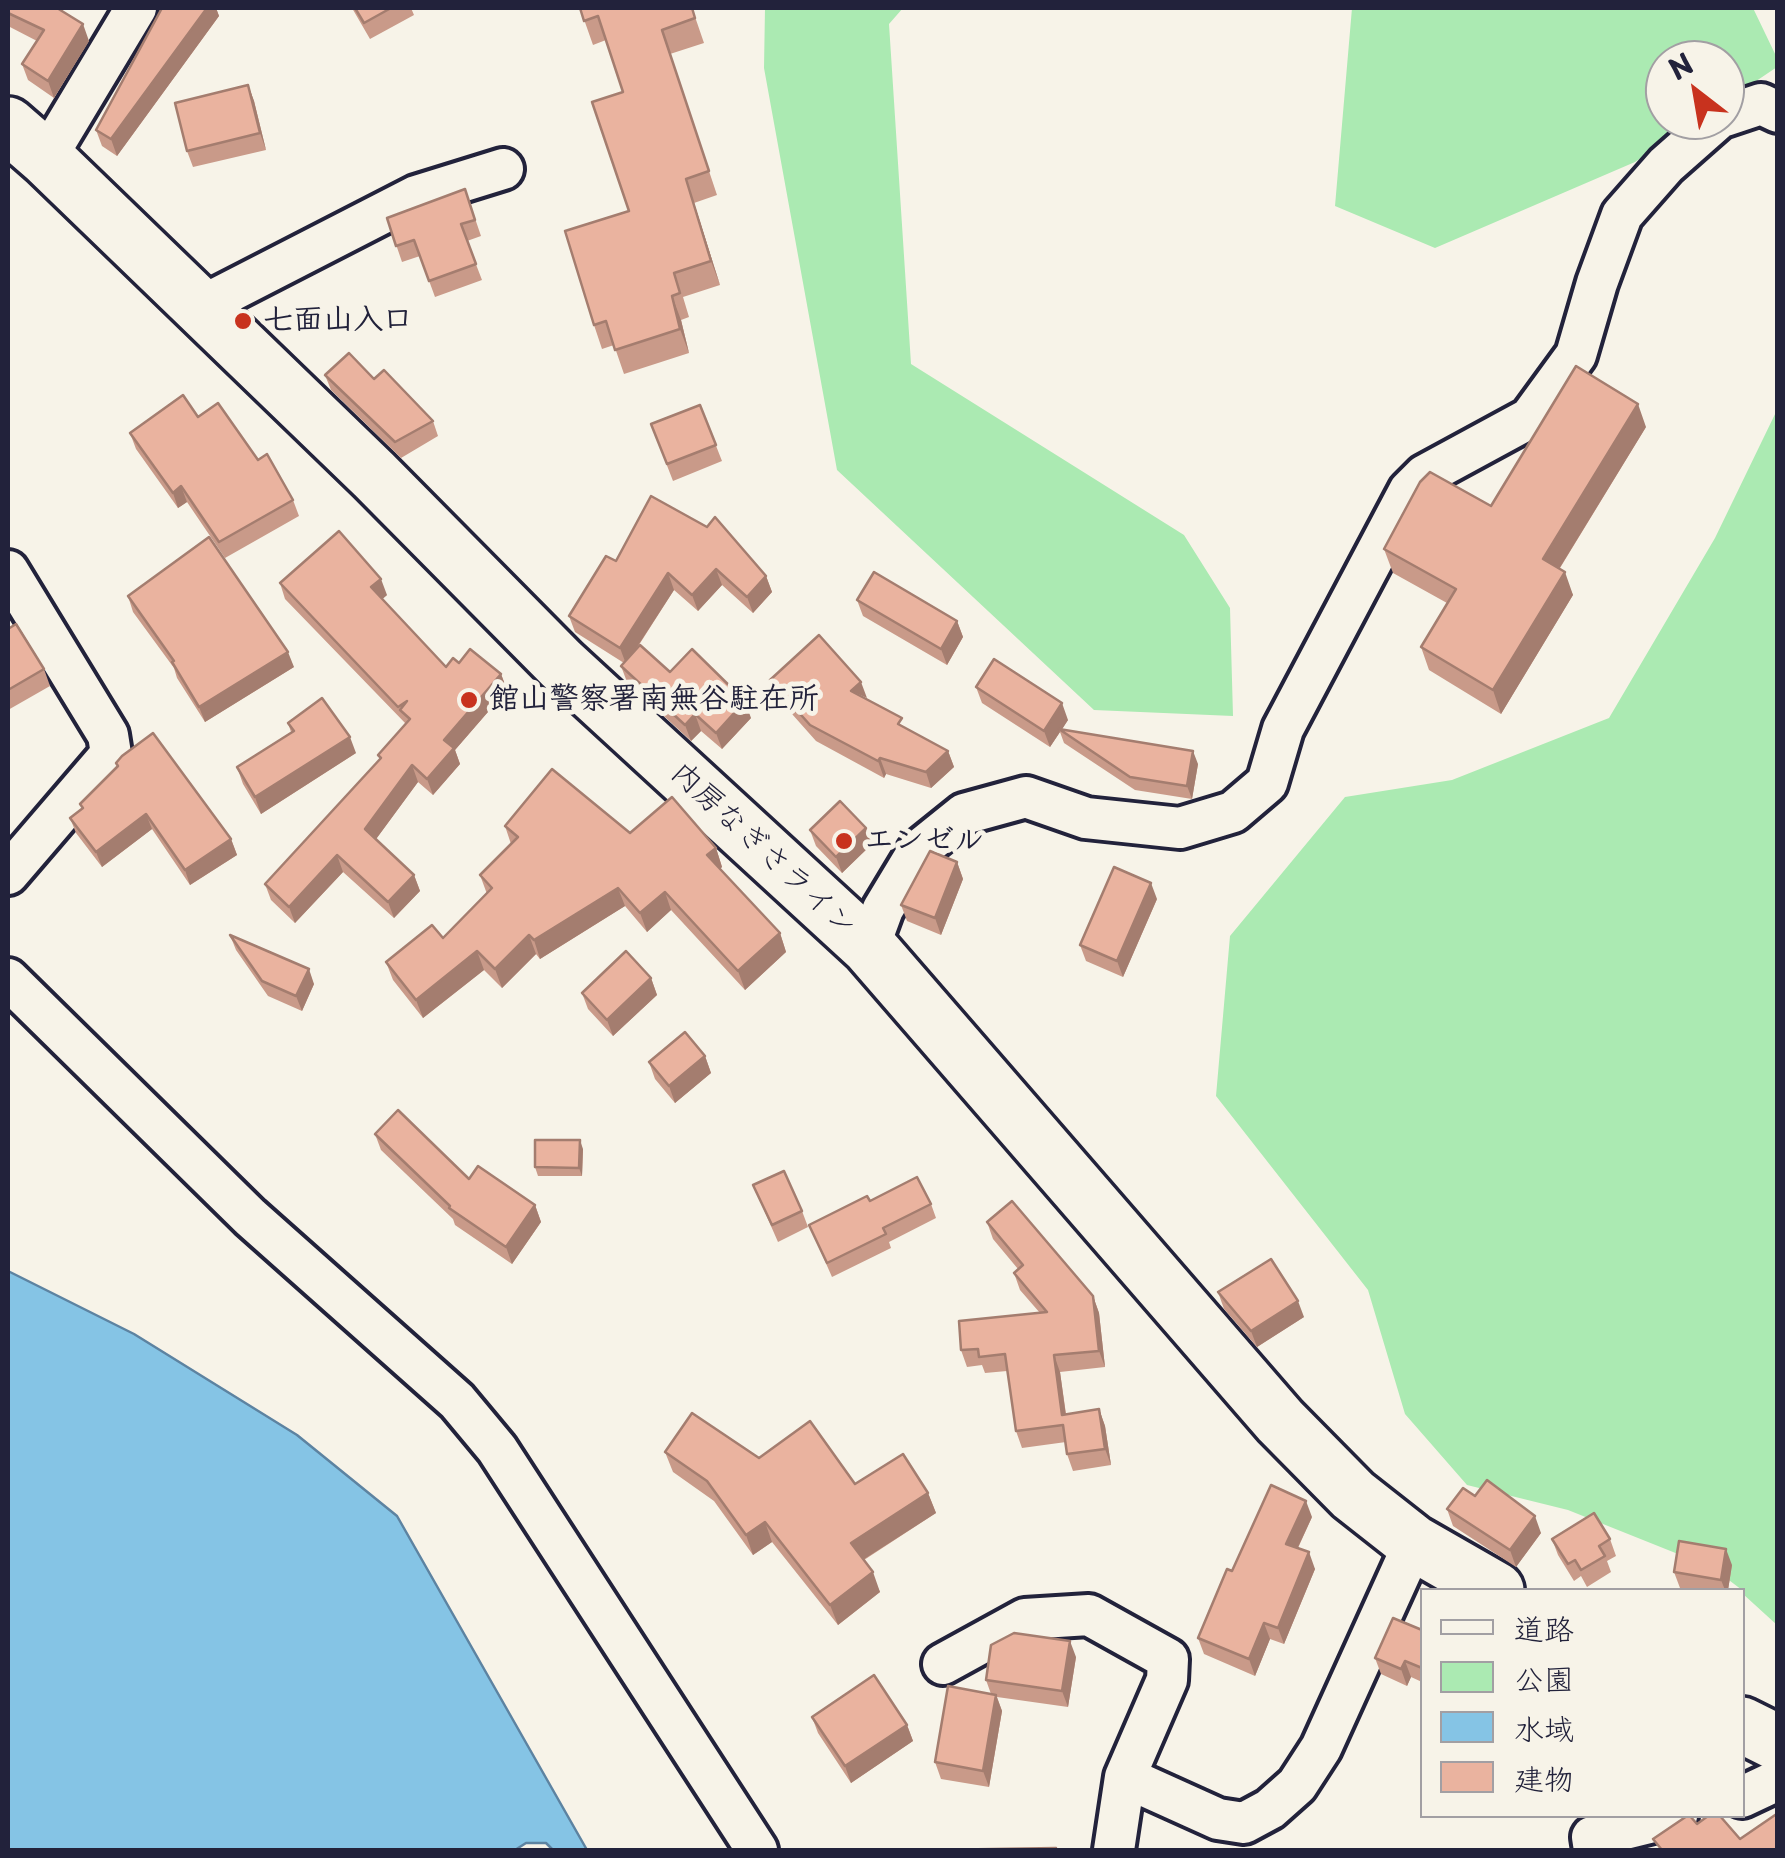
<!DOCTYPE html>
<html>
<head>
<meta charset="utf-8">
<style>
	body { margin:0 }
	#map { position:relative; width:1785px; height:1858px; overflow:hidden; background:#f7f3e8; font-family:"Playpen Sans","Klee One",sans-serif }
	canvas { display:block }
	.frame { position:absolute; inset:0; border:10px solid #22223b; pointer-events:none }
	.legend { position:absolute; left:1420px; top:1588px; width:325px; height:230px; box-sizing:border-box; background:#f7f3e8; border:2px solid #a29fa3; margin:0; padding:12px 18px; list-style:none; font-size:30px; color:#22223b }
	.legend li { display:flex; align-items:center; gap:20px; height:50px }
	.legend b { width:50px; border:2px solid #a29fa3 }
	.north { position:absolute; left:1645px; top:40px; width:100px; height:100px; box-sizing:border-box; background:#f7f3e8; border:2px solid #a29fa3; border-radius:50%; rotate:329deg; font-size:28px; font-weight:700; line-height:40px; text-align:center; color:#22223b }
	.north::after { content:''; display:block; margin:auto; width:35px; height:45px; background:#c8321e; clip-path:polygon(50% 0,100% 100%,50% 72%,0 100%) }
</style>
</head>
<body>
<div id="map">
<canvas width="1785" height="1858"></canvas>
<div class="frame"></div>
<ul class="legend">
<li><b style="height:12px;background:#f7f3e8"></b>道路</li>
<li><b style="height:28px;background:#abeab2"></b>公園</li>
<li><b style="height:28px;background:#85c4e5"></b>水域</li>
<li><b style="height:28px;background:#eab39f"></b>建物</li>
</ul>
<div class="north">N</div>
</div>
<script>
const ctx = document.querySelector('canvas').getContext('2d');
ctx.lineJoin = 'round';
function fillPath(path, color) { ctx.fillStyle = color; ctx.fill(path, 'evenodd'); }
function strokePath(path, color, width, dash) { ctx.strokeStyle = color; ctx.lineWidth = width; ctx.lineCap = dash ? 'butt' : 'round'; ctx.setLineDash(dash || []); ctx.stroke(path); }
function write(font, color, halo, rows, align = 'center') {
  ctx.font = font + ' "Playpen Sans","Klee One",sans-serif'; ctx.lineWidth = 10; ctx.setLineDash([]); ctx.textBaseline = 'middle'; ctx.strokeStyle = halo; ctx.fillStyle = color; for (const [text, x, y, turn = 0] of rows) {
    ctx.save(); ctx.translate(x, y); ctx.rotate((+turn || 0) * Math.PI / 180); ctx.textAlign = isNaN(turn) ? turn : align; if (halo) ctx.strokeText(text, 0, 0); ctx.fillText(text, 0, 0); ctx.restore();
  }
}
const green = new Path2D(`
	M765,8H903L889,24L911,364L1184,535L1230,608L1233,716L1094,710L837,470L764,68Z
	M1352,8H1753L1777,58V67L1725,102V60H1665V120H1698L1635,162L1435,248L1335,206Z
	M1777,410V1625L1743,1594L1742,1590L1713,1568L1568,1510L1467,1485L1405,1414L1368,1290L1216,1096L1230,936L1345,797L1452,780L1609,718L1715,538Z`);
const water = new Path2D(`
	M8,1271L134,1334L297,1435L397,1516L587,1850H553L546,1843H526L515,1850H8Z`);
const minor = new Path2D(`
	M1725,116L1761,104L1778,112
	M46,158L136,8
	M200,307L416,196L503,169
	M8,571L108,735L111,754L8,874
	M869,947L883,909L918,851L964,814L1026,797L1086,818L1180,828L1233,812L1267,783L1283,729L1409,491L1425,475L1530,418L1576,355L1597,283L1622,215L1666,165L1717,120
	M8,979L250,1217L457,1401L497,1449L757,1850
	M943,1664L1025,1619L1089,1615L1168,1659L1167,1680L1125,1777L1114,1850
	M1125,1777L1218,1819L1244,1823L1270,1809L1297,1785L1321,1748L1414,1543
	M1742,1797L1778,1780
	M1594,1850L1592,1837L1677,1816`);
const highway = new Path2D(`
	M8,125L46,158L374,475L561,664L869,947L1280,1421L1353,1495L1414,1543L1496,1590
	M1742,1725L1778,1743`);
const wall = new Path2D(`
	M8,8H62L63,11L89,41L54,98L28,80L22,64L37,41L8,26Z
	M162,8H216L219,16L117,156L102,146L96,130Z
	M352,8H411L414,15L370,39Z
	M580,8H692L704,43L670,54L717,195L694,203L720,285L683,297L689,317L681,320L689,353L624,374L614,345L602,349L594,325L629,211L623,92L606,40L593,45Z
	M248,85L254,101L266,150L193,167L187,151Z
	M465,189L481,236L467,241L482,280L435,297L420,256L402,262L387,218Z
	M325,375L374,379L433,421L438,436L401,458L331,390Z
	M700,405L722,461L673,481L651,424Z
	M1646,427L1560,568L1573,595L1501,714L1429,670L1421,647L1447,603L1393,573L1384,549L1491,506Z
	M130,433L258,460L293,500L299,516L225,558L187,502L178,508L136,449Z
	M651,496L766,576L772,592L753,613L722,585L698,611L674,590L637,648L670,672L751,718L722,749L701,731L691,741L627,682L621,666L624,663L575,632L569,616L616,561Z
	M280,583L387,595L382,599L446,667L459,663L501,674L507,690L455,750L460,764L433,795L418,782L376,839L414,875L420,891L394,918L343,872L295,923L271,900L265,884L380,759L378,755L406,724L285,599Z
	M128,596L294,667L205,722L177,678L174,668L133,612Z
	M857,600L957,621L963,637L947,665L863,616Z
	M8,629L44,669L50,686L8,710Z
	M770,680L866,699L905,728L948,751L954,767L931,788L886,774L884,778L816,741L776,696Z
	M976,687L1068,720L1061,730L1198,764L1192,799L1135,790L1064,743L1060,732L1050,747L982,703Z
	M288,723L356,753L261,814L243,784L237,767L291,732Z
	M116,763L231,839L237,855L190,885L152,829L102,867L76,833L70,818L82,809L80,804L117,766Z
	M505,826L630,833L716,848L722,867L720,869L780,933L786,952L745,990L671,910L647,932L625,906L540,959L536,954L502,988L484,970L423,1018L393,980L386,962L443,938L487,894L480,875L511,844Z
	M866,828L872,844L842,873L816,846L810,830Z
	M957,862L963,879L941,935L907,921L901,905Z
	M1157,899L1123,977L1086,961L1080,945Z
	M230,935L314,984L302,1011L268,996L236,950Z
	M651,978L657,995L613,1036L588,1009L582,993Z
	M705,1056L711,1073L675,1103L655,1079L649,1062Z
	M375,1134L469,1179L535,1205L541,1222L512,1264L455,1225L453,1219L381,1150Z
	M583,1149L582,1176H538L535,1167Z
	M753,1185L802,1211L808,1227L778,1242Z
	M870,1201L931,1204L936,1218L889,1242L891,1248L832,1277L809,1225Z
	M987,1222L1093,1296L1099,1313L1105,1367L1060,1372L1066,1414L1099,1409L1105,1426L1111,1465L1073,1471L1067,1454L1066,1442L1022,1448L1016,1431L1007,1371L985,1373L982,1365L967,1367L961,1350L1040,1313L1020,1290L1014,1273L1018,1269L993,1239Z
	M1218,1292L1304,1317L1257,1347L1224,1309Z
	M665,1452L759,1458L855,1484L928,1493L936,1513L864,1560L880,1592L838,1625L772,1542L753,1555L714,1501L673,1472Z
	M1475,1496L1541,1533L1516,1567L1453,1526L1447,1509Z
	M1312,1517L1298,1548L1315,1569L1284,1644L1270,1639L1255,1676L1204,1654L1198,1638L1232,1571Z
	M1552,1539H1610L1616,1556L1607,1561L1611,1572L1587,1587L1581,1576L1574,1581L1558,1555Z
	M1732,1565L1728,1590H1694L1680,1588L1674,1572Z
	M1422,1630V1682L1411,1677L1407,1686L1381,1674L1375,1658Z
	M1076,1657L1068,1707L997,1697L1002,1711L989,1787L941,1779L935,1762L991,1694L986,1680Z
	M812,1717L907,1725L913,1741L851,1783L818,1733Z`);
const shadedWall = new Path2D(`
	M207,8H216L219,16L117,156L111,139Z
	M83,24L89,41L54,98L48,81Z
	M248,85L254,101L266,150L260,133Z
	M686,179L694,203L720,285L711,261Z
	M672,296L681,320L689,353L680,329Z
	M1638,404L1646,427L1551,582L1543,559Z
	M181,486L187,502L178,508L173,493Z
	M716,569L722,585L698,611L692,595Z
	M1565,572L1573,595L1501,714L1493,690Z
	M668,573L674,590L626,664L620,648Z
	M766,576L772,592L753,613L747,597Z
	M381,579L387,595L377,604L371,587Z
	M957,621L963,637L947,665L941,649Z
	M288,652L294,667L205,722L199,707Z
	M501,674L507,690L455,750L460,764L433,795L427,779L444,740Z
	M861,682L867,698L851,691Z
	M745,701L751,718L722,749L716,733Z
	M1062,703L1068,720L1061,731L1059,729L1060,732L1050,747L1044,731Z
	M695,714L701,731L691,741L685,725Z
	M350,737L356,753L261,814L255,797Z
	M948,751L954,767L931,788L926,772Z
	M1193,751L1198,764L1192,799L1187,786Z
	M880,758L886,774L884,778L878,761Z
	M412,765L418,782L371,846L365,829Z
	M146,814L152,829L102,867L96,852Z
	M866,828L872,844L842,873L836,857Z
	M231,839L237,855L190,885L185,870Z
	M716,848L722,867L714,874L707,855Z
	M337,855L343,872L295,923L289,907Z
	M957,862L963,879L941,935L935,918Z
	M414,875L420,891L394,918L388,902Z
	M1151,883L1157,899L1123,977L1117,961Z
	M618,888L625,906L540,959L534,940Z
	M665,892L671,910L647,932L640,913Z
	M780,933L786,952L745,990L738,971Z
	M529,935L536,954L502,988L495,969Z
	M477,951L484,970L423,1018L416,1000Z
	M309,969L314,984L302,1011L296,996Z
	M651,978L657,995L613,1036L607,1020Z
	M705,1056L711,1073L675,1103L669,1086Z
	M580,1140L583,1149L582,1176L579,1168Z
	M535,1205L541,1222L512,1264L506,1247Z
	M1093,1296L1099,1313L1105,1367L1099,1351Z
	M1298,1301L1304,1317L1257,1347L1251,1331Z
	M1054,1355L1060,1372L1068,1431L1062,1415Z
	M1099,1409L1105,1426L1111,1465L1105,1449Z
	M928,1493L936,1513L858,1563L851,1543Z
	M1306,1501L1312,1517L1292,1560L1286,1544Z
	M1535,1516L1541,1533L1516,1567L1510,1550Z
	M765,1522L772,1542L753,1555L746,1535Z
	M1726,1549L1732,1565L1728,1590H1725L1721,1580Z
	M1309,1552L1315,1569L1284,1644L1278,1628Z
	M873,1572L880,1592L838,1625L830,1605Z
	M1264,1623L1270,1639L1255,1676L1249,1659Z
	M1070,1641L1076,1657L1068,1707L1062,1691Z
	M1405,1661L1411,1677L1407,1686L1401,1669Z
	M996,1695L1002,1711L989,1787L983,1771Z
	M907,1725L913,1741L851,1783L845,1766Z`);
const building = new Path2D(`
	M8,8H57L83,24L48,81L22,64L44,30L8,13Z
	M162,8H207L111,139L96,130Z
	M355,8H391L364,23Z
	M580,8H692L695,18L662,30L709,171L686,179L711,261L674,273L680,293L672,296L680,329L615,350L606,321L594,325L565,231L629,211L592,102L623,92L598,16L584,21Z
	M248,85L260,133L187,151L175,103Z
	M465,189L475,220L461,224L476,264L429,281L414,240L396,246L387,218Z
	M349,353L374,379L384,370L433,421L395,442L325,375Z
	M1576,366L1638,404L1543,559L1565,572L1493,690L1421,647L1456,589L1384,549L1420,482L1430,472L1491,506Z
	M183,395L198,417L218,403L258,460L267,454L293,500L219,542L181,486L173,493L130,433Z
	M700,405L716,445L667,464L651,424Z
	M651,496L707,527L715,517L766,576L747,597L716,569L692,595L668,573L620,648L569,616L606,556L616,561Z
	M339,531L381,579L371,587L446,667L453,658L459,663L470,649L501,674L444,740L454,748L427,779L412,765L365,829L414,875L388,902L337,855L289,907L265,884L381,758L378,755L410,719L400,710L407,701L398,707L280,583Z
	M209,537L288,652L199,707L172,662L174,661L128,596Z
	M874,572L957,621L941,649L857,600Z
	M16,624L44,669L8,690V629Z
	M819,635L861,682L851,691L902,718L898,724L948,751L926,772L880,758L878,761L810,725L770,680Z
	M640,645L670,672L692,649L745,701L716,733L695,714L685,725L621,666Z
	M994,659L1062,703L1044,731L976,687Z
	M322,698L350,737L255,797L237,767L294,731L288,723Z
	M1059,729L1193,751L1187,786L1130,777Z
	M153,733L231,839L185,870L146,814L96,852L70,818L83,808L80,804L118,766L116,763L122,756Z
	M552,769L630,833L672,797L716,848L707,855L780,933L738,971L665,892L640,913L618,888L534,940L529,935L495,969L477,951L416,1000L386,962L432,925L443,938L492,888L480,875L518,837L505,826Z
	M840,801L866,828L836,857L810,830Z
	M930,851L957,862L935,918L901,905Z
	M1114,867L1151,883L1117,961L1080,945Z
	M230,935L309,969L296,996L262,981Z
	M626,951L651,978L607,1020L582,993Z
	M685,1032L705,1056L669,1086L649,1062Z
	M398,1110L469,1179L478,1166L535,1205L506,1247L449,1208L450,1206L375,1134Z
	M535,1140H580L579,1168L535,1167Z
	M784,1171L802,1211L772,1225L753,1185Z
	M917,1177L931,1204L883,1228L886,1234L827,1263L809,1225L867,1196L870,1201Z
	M1012,1201L1093,1296L1099,1351L1054,1355L1062,1415L1099,1409L1105,1449L1067,1454L1063,1425L1016,1431L1005,1354L979,1357L978,1349L961,1350L959,1321L1047,1312L1014,1273L1023,1265L987,1222Z
	M1271,1259L1298,1301L1251,1331L1218,1292Z
	M692,1413L759,1458L810,1421L855,1484L903,1454L928,1493L851,1543L873,1572L830,1605L765,1522L746,1535L707,1481L665,1452Z
	M1487,1480L1535,1516L1510,1550L1447,1509L1463,1488L1475,1496Z
	M1271,1485L1306,1501L1286,1544L1309,1552L1278,1628L1264,1623L1249,1659L1198,1638L1227,1569L1232,1571Z
	M1594,1513L1610,1539L1599,1546L1605,1556L1581,1570L1575,1560L1568,1564L1552,1539Z
	M1679,1541L1726,1549L1721,1580L1674,1572Z
	M1393,1618L1422,1630V1668L1405,1661L1401,1669L1375,1658Z
	M1014,1633L1070,1641L1062,1691L986,1680L991,1645Z
	M874,1675L907,1725L845,1766L812,1717Z
	M948,1686L996,1695L983,1771L935,1762Z
	M1778,1813V1850H1662L1653,1839L1687,1816H1690L1697,1824L1708,1816H1720L1740,1839Z
	M1056,1848L1055,1850H930Z`);
const markers = [
	[243,321,10,"#c8321e"],
	[469,700,10,"#c8321e"],
	[844,841,10,"#c8321e"]
];
const poiNames = [
	["七面山入口",263,321],
	["館山警察署南無谷駐在所",489,700],
	["エンゼル",864,841]
];
const streetNames = [
	["内房なぎさライン",763,850,43]
];
fillPath(green, '#abeab2');
fillPath(water, '#85c4e5');
strokePath(water, '#5d83a1', 2.5);
strokePath(minor, '#22223b', 48);
strokePath(highway, '#22223b', 62);
strokePath(minor, '#f7f3e8', 40);
strokePath(highway, '#f7f3e8', 55);
fillPath(wall, '#c99a89');
fillPath(shadedWall, '#a47d6f');
fillPath(building, '#eab39f');
strokePath(building, '#a47d6f', 2.5);
for (const [x, y, r, color] of markers) { const dot = new Path2D(); dot.arc(x, y, r, 0, 2 * Math.PI); ctx.fillStyle = color; ctx.fill(dot); strokePath(dot, '#f7f3e8', 4); }
write('bold 30px', '#22223b', '#f7f3e8', poiNames, 'left');
write('30px', '#22223b', '#f7f3e8', streetNames);
</script>
</body>
</html>
